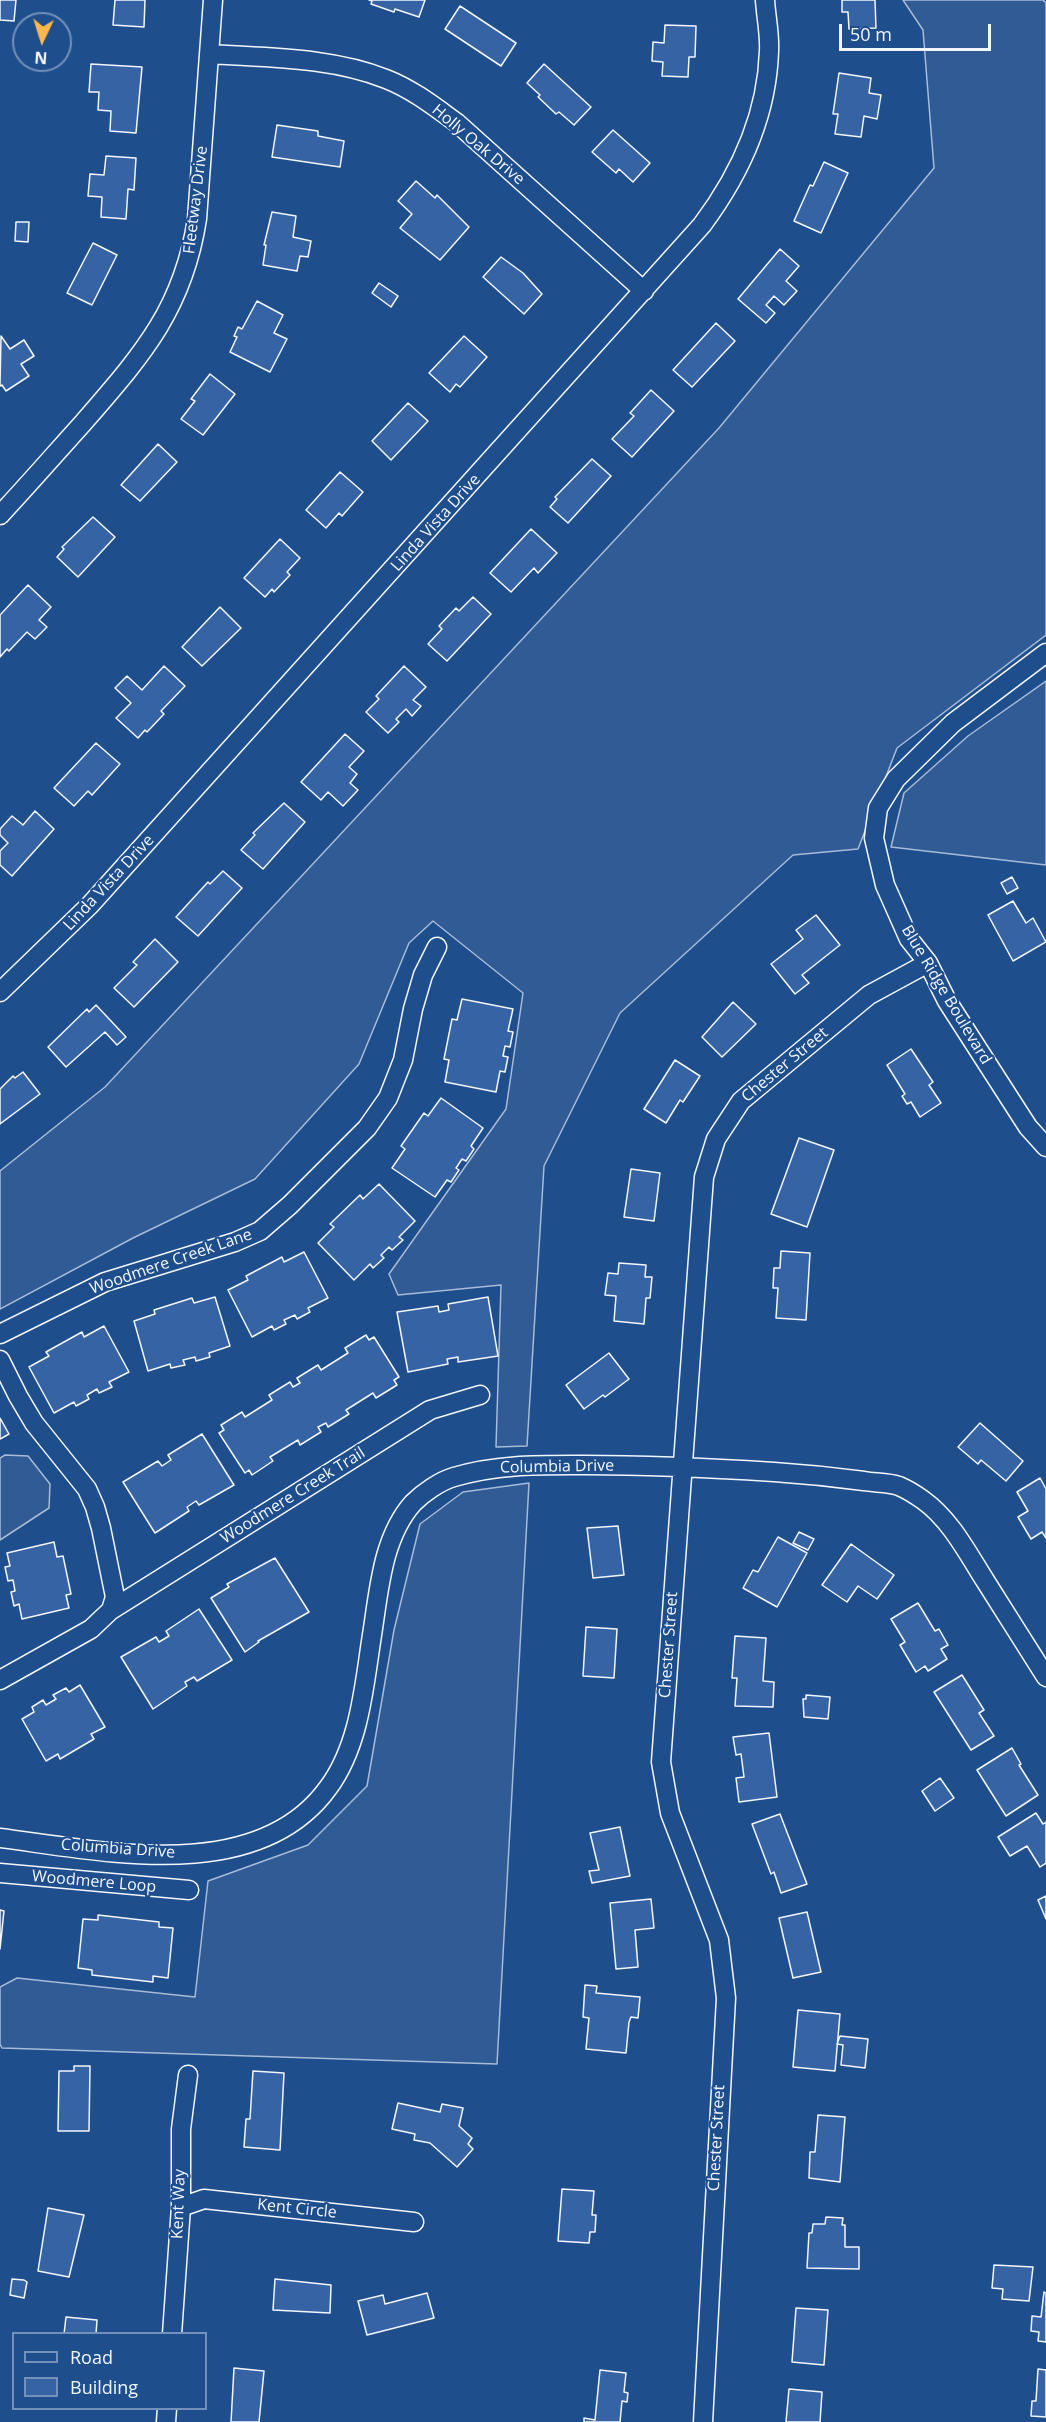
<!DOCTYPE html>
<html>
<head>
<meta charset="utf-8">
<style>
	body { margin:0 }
	#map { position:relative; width:1046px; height:2422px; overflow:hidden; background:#1f4e8c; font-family:"Open Sans",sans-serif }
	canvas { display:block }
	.legend { position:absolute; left:12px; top:2332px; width:195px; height:78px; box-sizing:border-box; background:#1f4e8c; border:2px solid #7391ba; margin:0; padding:8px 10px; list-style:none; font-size:18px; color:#f2f6ff }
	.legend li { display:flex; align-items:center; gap:12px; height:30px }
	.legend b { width:30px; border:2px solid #7391ba }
	.north { position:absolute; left:12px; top:12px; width:60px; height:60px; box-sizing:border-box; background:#1f4e8c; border:2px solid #7391ba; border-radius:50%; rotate:184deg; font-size:16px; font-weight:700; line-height:24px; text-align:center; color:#f2f6ff }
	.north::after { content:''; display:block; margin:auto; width:21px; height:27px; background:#ffb74d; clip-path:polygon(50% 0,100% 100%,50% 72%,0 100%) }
	.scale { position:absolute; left:839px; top:24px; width:152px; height:27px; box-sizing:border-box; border:3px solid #f2f6ff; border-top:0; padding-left:8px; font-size:18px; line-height:21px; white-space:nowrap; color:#f2f6ff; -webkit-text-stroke:4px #1f4e8c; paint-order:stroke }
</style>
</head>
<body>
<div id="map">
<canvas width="1046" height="2422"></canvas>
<ul class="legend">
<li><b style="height:8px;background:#1f4e8c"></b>Road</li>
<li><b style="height:16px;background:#3563a3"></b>Building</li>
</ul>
<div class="north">N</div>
<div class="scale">50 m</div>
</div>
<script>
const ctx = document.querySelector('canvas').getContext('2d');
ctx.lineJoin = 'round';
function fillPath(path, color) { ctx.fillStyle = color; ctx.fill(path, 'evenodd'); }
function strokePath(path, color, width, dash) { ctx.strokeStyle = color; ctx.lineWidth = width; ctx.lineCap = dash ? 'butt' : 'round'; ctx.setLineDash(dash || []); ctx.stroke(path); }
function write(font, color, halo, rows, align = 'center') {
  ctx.font = font + ' "Open Sans",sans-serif'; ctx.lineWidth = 4.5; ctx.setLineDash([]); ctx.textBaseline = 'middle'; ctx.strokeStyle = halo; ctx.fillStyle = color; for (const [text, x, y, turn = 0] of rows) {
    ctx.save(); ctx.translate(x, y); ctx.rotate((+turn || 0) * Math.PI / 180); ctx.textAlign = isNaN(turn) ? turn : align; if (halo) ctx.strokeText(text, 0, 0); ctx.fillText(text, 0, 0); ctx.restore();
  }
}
const built = new Path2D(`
	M903,0H1043L1046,3V635L897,748L858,849L793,855L620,1013L544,1166L527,1446L496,1447L501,1285L398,1295L389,1274L506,1109L523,993L433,921L409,943L359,1064L255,1179L133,1238L0,1309V1171L105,1087L719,428L934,168L923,30Z
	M1046,681V865L891,847L904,793L968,736Z
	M5,1455L28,1456L50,1484L49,1508L0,1540V1458Z
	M529,1483L497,2064L2,2048L0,2044V1987L17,1978L195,1997L208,1881L308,1845L367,1786L394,1630L420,1524L463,1492Z`);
const building = new Path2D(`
	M0,0H16L14,21L0,20Z
	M115,0H145L144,27L113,25Z
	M369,0H425L419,17L395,9L394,12L371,4L372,1Z
	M842,0H875L876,28L849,29L848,12H842Z
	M460,6L516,43L501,66L445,29Z
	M665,25L696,26L695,57H689L688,77L662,76L663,62L652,61L653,42L664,43Z
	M91,64L142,67L136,133L110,131L111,111L98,110L99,92H89Z
	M544,64L591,107L574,125L559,112L556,114L538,97L540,95L527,83Z
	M839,73L871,78L869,93L881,95L877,119L864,116L861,137L835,134L838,114H833Z
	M277,125L318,131V136L344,141L340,167L272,157Z
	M613,130L650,163L633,182L619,169L616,173L592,152Z
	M106,156L136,158L134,190L128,189L126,219L101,217L102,197L88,196L90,174L104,175Z
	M824,162L848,173L821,233L794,221L810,185L813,186Z
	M416,181L435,198L437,195L469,227L440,260L400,228L412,214L398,201Z
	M272,212L296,216L293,237L311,241L308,257L300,256L297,271L263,265L266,245H264Z
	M16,222H29L28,242L15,241Z
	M93,243L117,255L92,305L67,293Z
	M780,249L799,266L786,281L797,291L784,305L774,296L766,305L775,313L766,323L738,299Z
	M501,257L523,273L542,294L524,314L483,277Z
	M379,283L398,296L391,307L372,293Z
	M257,301L283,315L274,333L287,339L270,372L230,352L237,337L234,336L238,327L242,329Z
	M716,323L735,341L692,387L673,370Z
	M1,336L10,349L24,340L34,356L21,364L29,376L6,391L2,385L0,386Z
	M464,336L487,357L460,387L456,384L450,392L429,373Z
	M210,374L235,394L203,435L181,419L195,401L191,399Z
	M651,390L674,411L632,457L612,439L634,416L630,413Z
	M408,403L428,421L391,460L372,441Z
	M158,444L177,462L140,501L121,485Z
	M592,459L611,476L568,523L550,507L557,499L555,497Z
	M340,472L363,492L342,516L339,513L326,528L306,510Z
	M93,517L115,537L78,577L57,557L64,549L62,547Z
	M531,529L557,553L538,573L534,568L511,592L490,573Z
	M280,539L300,558L287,572L290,575L274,592L272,589L265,597L244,578Z
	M28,585L51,607L39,620L47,627L35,639L27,632L9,651L7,649L0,657V615Z
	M473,597L491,614L447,661L428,644L442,629L439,626L456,608L459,611Z
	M220,607L241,628L202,666L182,647Z
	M164,666L185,686L161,711L164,714L147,732L145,730L138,738L116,718L131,703L115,688L127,676L142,690Z
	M404,666L426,687L413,700L421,706L412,716L406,709L396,719L399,722L388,733L366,712L379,699L376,696Z
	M345,734L364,751L349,767L357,774L350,783L358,790L343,806L328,792L321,800L301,782Z
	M96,743L120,764L92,795L88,791L74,806L54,788Z
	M284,803L305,822L263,869L241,850L255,835L253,833Z
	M35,811L54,829L12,876L0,865V851L8,843L0,835V829L12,816L23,825Z
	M223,871L242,888L198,936L176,917L208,882L210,884Z
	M1012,877L1018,888L1007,894L1001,883Z
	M1013,901L1026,923L1033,918L1046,942L1013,961L988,915Z
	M816,915L840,945L802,975L809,983L795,994L771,964L803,939L796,930Z
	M155,939L178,962L134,1007L114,988L137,965L133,962Z
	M462,999L513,1009L508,1031L513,1032L510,1047L505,1046L503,1056L508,1057L505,1072L500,1071L496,1092L445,1082L449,1060L444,1059L452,1019L457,1020Z
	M733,1002L756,1024L722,1057L702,1037Z
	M96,1005L126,1037L117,1045L105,1032L66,1067L48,1047L87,1009L89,1012Z
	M911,1049L933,1082L929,1085L941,1103L920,1117L911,1102L907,1104L902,1096L905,1094L887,1065Z
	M675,1060L700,1076L683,1102L680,1100L666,1123L644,1109Z
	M23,1072L40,1094L0,1124V1089L13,1076L15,1078Z
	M441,1098L483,1128L471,1146L474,1149L466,1161L462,1159L456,1168L459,1170L451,1182L447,1180L435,1197L392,1168L405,1149L401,1146L424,1113L428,1116Z
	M799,1138L834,1150L807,1227L771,1214Z
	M631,1169L660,1173L654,1221L624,1217Z
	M379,1184L415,1221L399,1237L403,1240L392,1250L389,1247L381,1255L384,1258L373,1268L370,1264L354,1280L318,1243L334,1227L330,1224L360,1195L363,1199Z
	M781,1251L810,1253L806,1320L776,1318L778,1288H773L774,1268H780Z
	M304,1252L328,1298L308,1308L310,1312L297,1319L295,1315L284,1320L286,1324L274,1330L272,1326L252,1337L228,1290L248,1280L246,1276L282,1257L284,1262Z
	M619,1263L646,1265L645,1277H652L650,1298H646L644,1324L614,1321L616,1296L605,1295L608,1273L618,1274Z
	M215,1297L230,1346L209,1353L210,1357L196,1361L195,1357L183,1360L185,1365L171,1368L170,1364L148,1371L134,1321L155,1314L154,1310L192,1298L194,1303Z
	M488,1297L498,1356L458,1362V1357L447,1359L448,1364L408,1372L397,1312L438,1306L439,1312L449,1310L448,1304Z
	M104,1326L129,1372L109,1382L112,1387L99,1393L97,1389L87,1395L89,1399L76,1406L74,1402L54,1413L29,1367L49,1356L46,1352L82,1332L84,1337Z
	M366,1335L369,1340L374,1337L399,1377L394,1380L397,1385L376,1398L373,1393L346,1410L349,1414L328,1427L326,1423L318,1427L321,1432L300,1445L298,1440L270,1457L273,1461L252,1475L249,1470L245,1473L219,1433L224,1430L221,1425L242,1412L245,1417L272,1400L269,1395L290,1382L293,1387L300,1383L297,1378L318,1365L321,1370L348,1353L345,1348Z
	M609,1353L629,1379L605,1397L603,1395L584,1409L566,1385Z
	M0,1418L9,1434L0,1439Z
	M980,1423L1023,1461L1006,1481L981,1460L978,1464L958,1447Z
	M202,1434L234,1485L199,1505L196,1501L187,1507L189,1511L155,1533L123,1482L158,1461L162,1466L171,1460L168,1455Z
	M1040,1478L1046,1489V1538L1042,1532L1031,1539L1018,1517L1028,1511L1017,1492Z
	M618,1526L624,1575L593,1578L587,1528Z
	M799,1532L814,1539L808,1550L793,1543Z
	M778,1537L807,1553L777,1607L743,1588L753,1570L758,1572Z
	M54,1542L57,1557L63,1556L71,1594L66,1595L69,1608L22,1619L19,1604L14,1606L11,1592L15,1591L13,1580L8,1581L5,1567L10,1566L7,1553Z
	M851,1544L894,1575L877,1599L858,1586L847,1602L822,1585Z
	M275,1558L309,1612L258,1641L259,1642L245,1652L211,1598L229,1587L227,1584Z
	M918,1603L935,1631L939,1629L948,1645L941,1649L947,1659L928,1671L925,1666L916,1672L900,1645L905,1642L891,1619Z
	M199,1609L232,1660L197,1681L194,1677L185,1682L187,1686L153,1709L121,1657L156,1637L159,1642L169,1636L166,1631Z
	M586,1627L617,1629L614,1678L583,1676Z
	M735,1636L766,1638L763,1681L774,1682L773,1707L735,1706L737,1678H732Z
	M962,1675L984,1710L979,1713L994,1736L971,1750L934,1692Z
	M80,1685L105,1727L91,1734L94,1739L60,1759L58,1754L46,1761L22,1719L34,1712L32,1707L43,1700L46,1705L56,1699L53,1695L66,1688L69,1692Z
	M806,1695L830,1697L828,1719L804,1717L803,1699H806Z
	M769,1733L777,1797L739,1802L736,1778L744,1777L741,1754L736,1755L733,1737Z
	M1012,1748L1021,1764L1019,1765L1038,1795L1006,1816L977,1770Z
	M940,1778L954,1798L935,1811L922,1791Z
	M1036,1813L1043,1824L1046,1822V1863L1040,1867L1027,1846L1010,1856L998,1837Z
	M780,1814L807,1884L781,1893L774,1872L771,1874L752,1824Z
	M620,1827L630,1876L592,1883L589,1871L599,1870L590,1833Z
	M1046,1896V1919L1038,1900Z
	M651,1899L654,1928L635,1930L638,1967L616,1969L610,1903Z
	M0,1910L4,1911L0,1949Z
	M807,1912L821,1972L793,1978L779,1918Z
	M98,1915L159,1922V1927L173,1928L168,1978L153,1976V1982L92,1975V1970L78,1968L83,1919L98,1920Z
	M585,1985L597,1986L596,1993L640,1997L638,2018L631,2017L629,2022L626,2053L586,2049L589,2018L583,2017Z
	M798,2010L840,2014L835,2071L793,2067Z
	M840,2036L868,2039L865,2068L841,2065L843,2045L837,2044Z
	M74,2066H90L89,2131H58L59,2071H74Z
	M253,2071L284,2073L280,2150L244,2147L246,2119H250Z
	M398,2103L440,2112L442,2104L463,2108L459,2126L472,2138L468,2144L473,2149L457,2167L430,2143L414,2140L415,2134L392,2129Z
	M818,2115L845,2117L840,2182L809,2178L810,2152H815Z
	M562,2189L594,2191L592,2215H596L595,2232H590L589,2243L558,2241Z
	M48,2208L84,2215L69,2277L38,2271Z
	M826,2217L843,2218L842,2225H845V2247H859V2269L807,2268L809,2233H812L813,2224H825Z
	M994,2265L1033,2267L1029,2301L1002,2299L1003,2289L992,2288Z
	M12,2279L24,2280L27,2282L24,2298L10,2295Z
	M275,2279L331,2285L330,2313L273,2310Z
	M1044,2292L1046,2293V2342L1038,2341L1039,2332L1031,2331L1032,2316L1041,2317Z
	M427,2293L434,2318L367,2335L358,2301L383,2295L385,2304Z
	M796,2308L828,2310L824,2365L792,2362Z
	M66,2317L97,2320L96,2334H64Z
	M234,2368L264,2371L259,2422H231Z
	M1038,2369L1046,2370V2417L1031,2416L1032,2401H1036Z
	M600,2370L626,2373L624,2392L628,2393L627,2402L622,2401L620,2422H584V2418L595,2420Z
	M789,2389L822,2392L820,2422H786Z`);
const minor = new Path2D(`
	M209,54C268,58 331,57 386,79C412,89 435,107 457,123L644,291
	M0,515C28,485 55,454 83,423C141,356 183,310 197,219L213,0
	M1046,653L953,723L896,779L878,808L874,838L885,885L909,939L928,963L947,1001L1028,1127L1046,1147
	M0,992L90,905L702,225C740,174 767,116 769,51C770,34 766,17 765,0
	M0,1334L105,1282L235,1242L260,1231L290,1205L367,1128L388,1098L403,1060L413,1009L423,975L437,947
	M0,1360L18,1396L34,1423L87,1489L95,1507L101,1528L115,1597L111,1610L91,1629L0,1680
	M111,1610L430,1410L480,1395
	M0,1838C102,1851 257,1886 328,1788C360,1745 364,1686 372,1635C379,1591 382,1538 413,1503C423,1493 440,1481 454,1477C497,1464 541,1465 585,1465C648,1465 711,1468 774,1472C804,1474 834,1477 864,1481C875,1483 888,1482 899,1486C906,1489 916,1495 923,1500C951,1520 968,1554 986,1582C1006,1614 1026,1645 1046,1677
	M0,1873L189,1890
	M181,2207L204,2199L414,2222
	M172,2334L181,2207V2129L188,2075
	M166,2422L167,2408
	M703,2422L726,1998L719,1940L670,1813L661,1762L704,1177L716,1139L741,1101L869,995L928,963`);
const streetNames = [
	["Holly Oak Drive",478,145,40],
	["Fleetway Drive",196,200,-83],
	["Linda Vista Drive",436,523,-48],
	["Linda Vista Drive",109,883,-47],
	["Blue Ridge Boulevard",946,995,59],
	["Chester Street",785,1065,-40],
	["Woodmere Creek Lane",171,1262,-19],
	["Columbia Drive",557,1467,-1],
	["Woodmere Creek Trail",293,1496,-32],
	["Chester Street",669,1645,-86],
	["Columbia Drive",118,1849,4],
	["Woodmere Loop",94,1882,5],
	["Chester Street",717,2138,-87],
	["Kent Way",179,2204,-88],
	["Kent Circle",297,2209,6]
];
fillPath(built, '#305b95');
strokePath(built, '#a8bbd7', 1.5);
fillPath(building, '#3563a3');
strokePath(building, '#f2f6ff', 1.5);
strokePath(minor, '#f2f6ff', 21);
strokePath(minor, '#1f4e8c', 18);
write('16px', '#f2f6ff', '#1f4e8c', streetNames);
</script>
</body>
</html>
